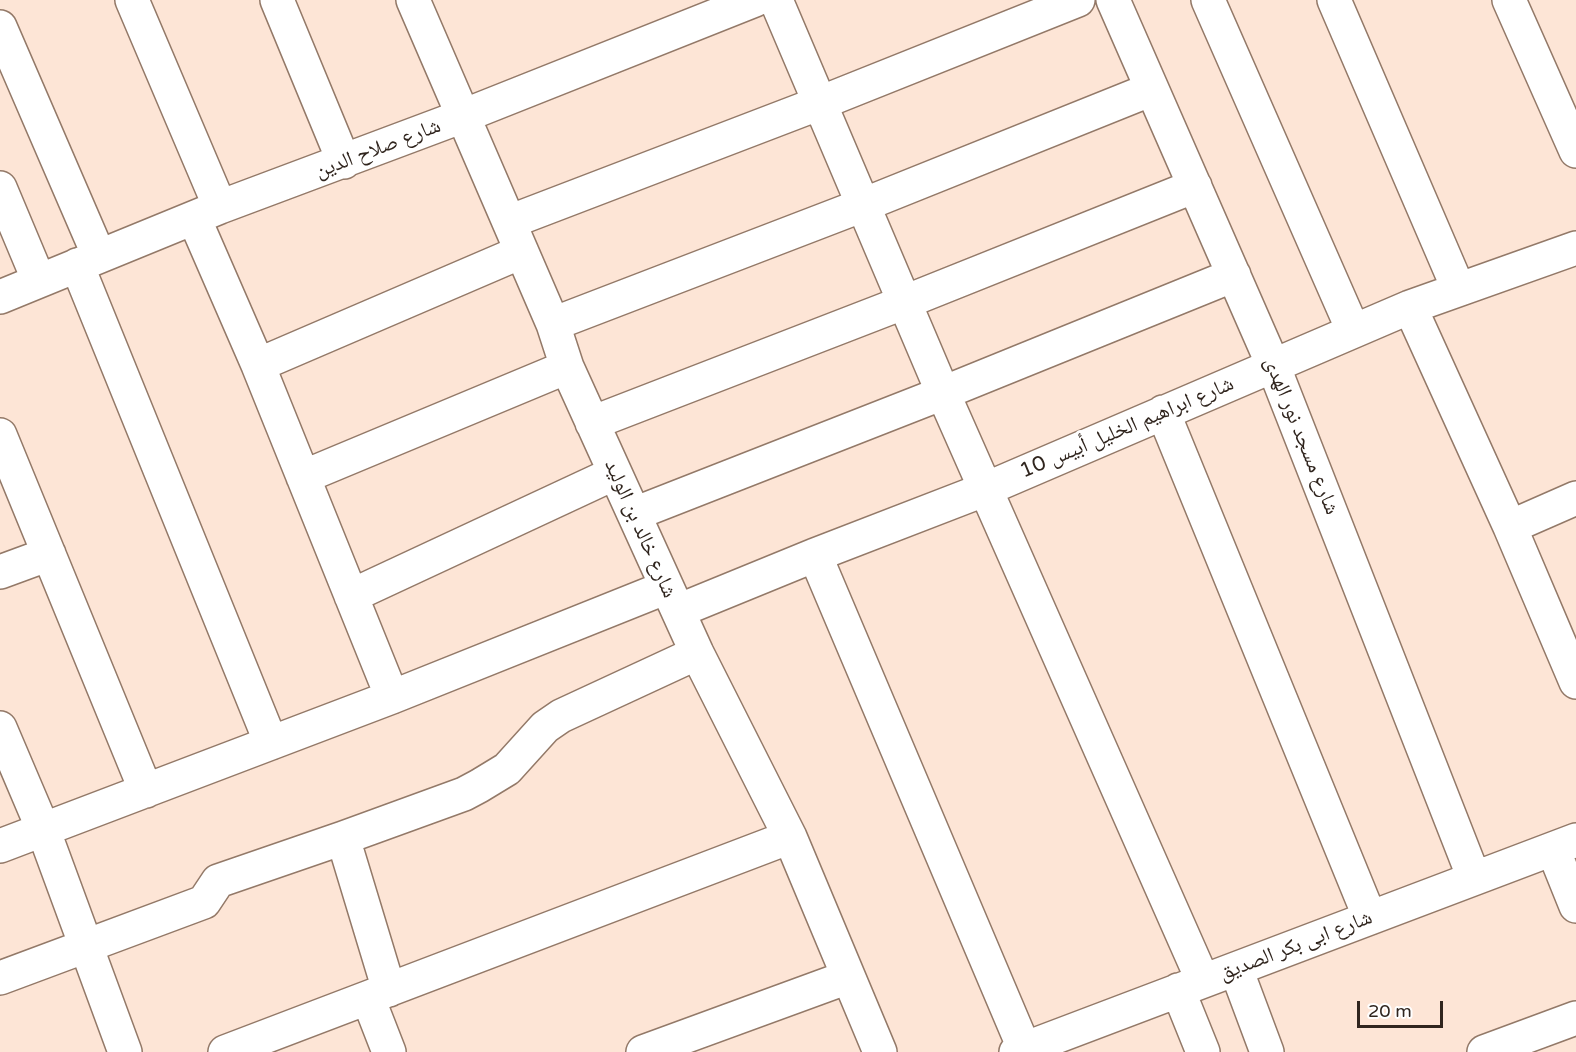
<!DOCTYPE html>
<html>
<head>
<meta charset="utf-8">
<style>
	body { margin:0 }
	#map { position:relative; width:1576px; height:1052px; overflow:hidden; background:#fde5d6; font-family:"Varela Round",sans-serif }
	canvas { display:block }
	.scale { position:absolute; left:1357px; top:1001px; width:86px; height:27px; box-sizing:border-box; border:3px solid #30251e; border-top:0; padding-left:8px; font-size:18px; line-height:21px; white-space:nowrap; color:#30251e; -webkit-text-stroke:4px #fff; paint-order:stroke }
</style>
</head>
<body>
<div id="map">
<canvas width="1576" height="1052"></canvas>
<div class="scale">20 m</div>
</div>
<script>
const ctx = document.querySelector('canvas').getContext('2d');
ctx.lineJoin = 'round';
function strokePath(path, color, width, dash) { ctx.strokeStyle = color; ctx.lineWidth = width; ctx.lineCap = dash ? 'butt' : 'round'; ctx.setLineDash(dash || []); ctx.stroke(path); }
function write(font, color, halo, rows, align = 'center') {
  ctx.font = font + ' "Varela Round","Noto Naskh Arabic",sans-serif'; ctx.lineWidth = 6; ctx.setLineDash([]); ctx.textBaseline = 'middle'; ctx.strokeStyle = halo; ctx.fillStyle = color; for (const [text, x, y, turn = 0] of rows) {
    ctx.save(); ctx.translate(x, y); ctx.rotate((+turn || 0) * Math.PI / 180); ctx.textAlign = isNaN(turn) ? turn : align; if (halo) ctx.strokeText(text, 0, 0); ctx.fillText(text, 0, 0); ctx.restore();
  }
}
const minor = new Path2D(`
	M132,0L220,207
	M277,0L344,162
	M413,0L553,324L567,367L697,653L790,837L880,1052
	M776,0L943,393L1203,981
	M1113,0L1273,365L1474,878
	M1208,0L1353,330
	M1334,0L1458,288
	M1509,0L1576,151
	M0,27L99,256
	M0,188L39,281
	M194,218L258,365L392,697
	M509,222L820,103L1078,0
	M77,265L271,743
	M0,297L220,207L463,116L755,0
	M1410,307L1510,527L1576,682
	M553,324L863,205L1152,89
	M258,365L521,252
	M1163,412L1370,918
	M592,423L905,302L1195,186
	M0,435L146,791
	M303,477L567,367
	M634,514L943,393L1234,275
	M1510,527L1576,498
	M815,555L1024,1048
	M0,572L49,554
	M351,596L615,473
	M678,611L815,555L986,489L1410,307L1576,248
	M0,728L43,829L125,1052
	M343,838L389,990
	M0,846L392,697L667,587
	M1553,849L1576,906
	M1236,969L1267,1052
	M0,978L204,902L218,881L343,838L464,794L479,786L507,769L545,727L561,716L697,653
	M1178,990L1203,1052
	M368,998L389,1052
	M225,1052L790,837
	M643,1052L848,977
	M1016,1052L1576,840
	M1484,1052L1576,1018`);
const streetNames = [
	["شارع صلاح الدين",378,149,-21],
	["شارع ابراهيم الخليل أبيس 10",1127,428,-23],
	["شارع مسجد نور الهدى",1301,436,68],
	["شارع خالد بن الوليد",640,529,66],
	["شارع ابى بكر الصديق",1296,946,-21]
];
strokePath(minor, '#937968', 36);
strokePath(minor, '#fff', 33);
write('21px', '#30251e', '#fff', streetNames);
</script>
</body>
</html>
